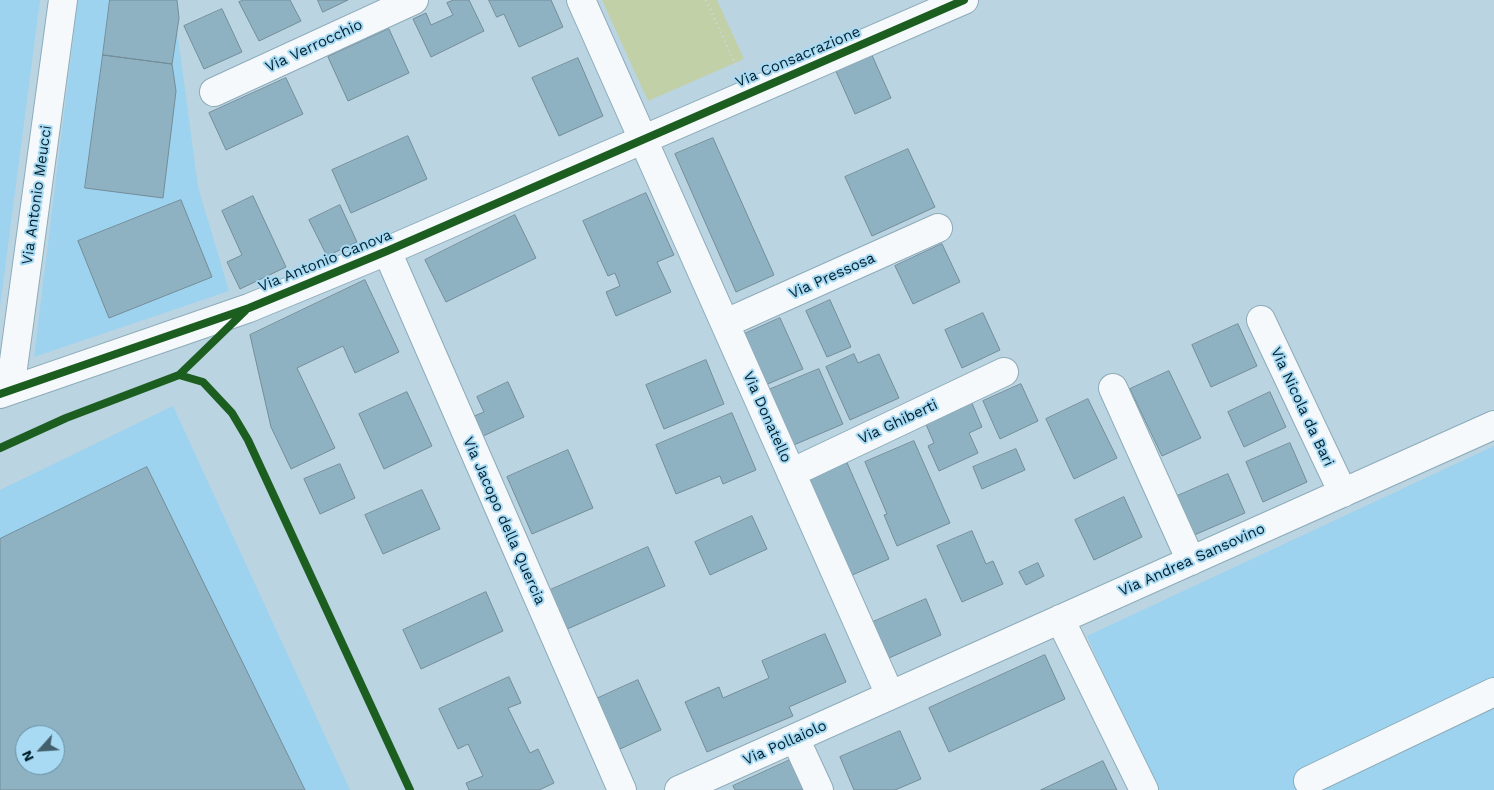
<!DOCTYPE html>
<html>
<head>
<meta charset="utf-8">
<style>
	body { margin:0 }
	#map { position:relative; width:1494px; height:790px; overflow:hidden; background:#bad4e2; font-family:"Work Sans",sans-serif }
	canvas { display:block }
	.north { position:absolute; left:15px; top:725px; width:50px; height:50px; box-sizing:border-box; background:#a8daf4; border:1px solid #6690a4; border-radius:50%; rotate:244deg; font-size:14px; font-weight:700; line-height:20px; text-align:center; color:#03202d }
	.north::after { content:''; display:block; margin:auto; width:18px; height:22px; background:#435f6c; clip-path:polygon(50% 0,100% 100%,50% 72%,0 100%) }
</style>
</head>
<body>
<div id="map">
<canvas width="1494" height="790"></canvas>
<div class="north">N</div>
</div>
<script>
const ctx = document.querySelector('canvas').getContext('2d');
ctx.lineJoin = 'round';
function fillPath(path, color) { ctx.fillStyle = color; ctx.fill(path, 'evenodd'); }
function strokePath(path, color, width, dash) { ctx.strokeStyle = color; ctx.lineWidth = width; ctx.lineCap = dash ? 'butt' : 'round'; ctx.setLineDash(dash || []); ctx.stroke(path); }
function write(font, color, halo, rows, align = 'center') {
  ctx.font = font + ' "Work Sans",sans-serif'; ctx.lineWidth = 4; ctx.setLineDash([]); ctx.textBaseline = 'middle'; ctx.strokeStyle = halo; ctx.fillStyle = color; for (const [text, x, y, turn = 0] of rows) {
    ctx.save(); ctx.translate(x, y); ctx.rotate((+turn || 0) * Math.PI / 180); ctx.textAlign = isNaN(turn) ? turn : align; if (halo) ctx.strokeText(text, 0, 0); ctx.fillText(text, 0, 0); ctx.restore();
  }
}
const built = new Path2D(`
	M0,0H40L0,307Z
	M78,0H173L198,187L229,291L34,357Z
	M173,406L350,790H0V490ZM25,735H55V765H25Z
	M1494,446V790H1154L1087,636Z`);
const green = new Path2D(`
	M602,0H717L744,59L648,101Z`);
const building = new Path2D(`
	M110,0H177L179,18L172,64L103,55Z
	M244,0H290L301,21L259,41L239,2Z
	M318,0H348L323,12Z
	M454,0H469L484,31L431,57L413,19L426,13L431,25L453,15L447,3Z
	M489,0H551L563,27L519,47L504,14L497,17Z
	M222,9L242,52L204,69L184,26Z
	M389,29L409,73L348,101L328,57Z
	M871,53L891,98L855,114L835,69Z
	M103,55L172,64L176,91L163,198L85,188Z
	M578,58L603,116L559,136L532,78Z
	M286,78L303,114L226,150L209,113Z
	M408,136L427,179L351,213L332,170Z
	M713,138L774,275L736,292L675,154Z
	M908,149L935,207L872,236L845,177Z
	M646,193L674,255L657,262L671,292L616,316L606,292L620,286L615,273L608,276L583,221Z
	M253,196L286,267L240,289L227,262L242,255L222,211Z
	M181,200L212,277L109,318L78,241Z
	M340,205L357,242L327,256L309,220Z
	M515,215L536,258L446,302L425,260Z
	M942,244L960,282L913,304L895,266Z
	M365,280L399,352L355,373L343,346L297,368L335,448L291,469L271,427L250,335Z
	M830,300L851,347L827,357L806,311Z
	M983,313L1000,350L962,368L945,330Z
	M780,318L803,369L763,386L740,336Z
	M1238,324L1257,366L1211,387L1192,345Z
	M854,354L858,363L879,354L899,398L850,420L826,367Z
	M706,360L724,404L664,429L646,385Z
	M819,369L843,424L789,447L766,391Z
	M1169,371L1201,438L1162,456L1130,389Z
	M508,382L524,417L481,437L472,417L484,412L477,397Z
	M1021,384L1038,421L1000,439L983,401Z
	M407,392L432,446L384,469L359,414Z
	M1270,392L1286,427L1244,447L1228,412Z
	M1088,399L1117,458L1074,479L1046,419Z
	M971,401L982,427L969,433L978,453L939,471L928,446L934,443L925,422Z
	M732,413L756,470L723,484L720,476L676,494L656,445Z
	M914,441L950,523L897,546L884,515L887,514L865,462Z
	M1290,443L1307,482L1263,502L1246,462Z
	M1016,449L1025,470L982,489L973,467Z
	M568,450L593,508L532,534L507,477Z
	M845,458L889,559L850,576L806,475Z
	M340,464L355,498L320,514L304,479Z
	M147,467L305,790H0V539ZM25,735H55V765H25Z
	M1228,474L1245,513L1192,536L1175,497Z
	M422,490L440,529L383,554L365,515Z
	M1124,497L1142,537L1094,560L1075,520Z
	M752,516L767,549L710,575L695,542Z
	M972,531L986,564L993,561L1003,584L962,602L937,546Z
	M648,547L665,586L565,630L548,591Z
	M1038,563L1044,576L1026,585L1019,572Z
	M486,592L503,631L421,669L403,630Z
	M926,599L941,635L889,658L873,622Z
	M825,634L846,682L789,707L793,716L707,752L685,702L719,687L723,698L769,678L762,661Z
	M1045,655L1065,699L949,752L929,708Z
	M509,677L521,703L508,708L530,753L538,749L554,783L539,790H469L466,783L483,776L468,744L458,749L439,709Z
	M638,680L661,730L618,750L596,699Z
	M900,731L921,779L895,790H854L840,757Z
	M790,760L804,790H735L733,786Z
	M1103,761L1117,790H1041Z`);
const path = new Path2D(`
	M706,0L738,70`);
const minor = new Path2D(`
	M581,0L890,695
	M214,92L414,0
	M387,251L622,790
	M1261,320L1343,493
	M726,323L938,228
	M1113,388L1191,561
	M10,390L63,0
	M0,394L249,308L387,251L964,0
	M791,473L1004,372
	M1060,619L1144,790
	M795,738L819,790
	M1308,781L1494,692
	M679,790L1494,425`);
const cycleway = new Path2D(`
	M179,375L203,382L232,413L248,440L410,790
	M0,394L249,308L387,251L964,0
	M0,448L66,418L179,375L245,311`);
const streetNames = [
	["Via Verrocchio",314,46,-25],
	["Via Consacrazione",798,57,-23],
	["Via Antonio Meucci",37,195,-82],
	["Via Antonio Canova",325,261,-22],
	["Via Pressosa",832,276,-24],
	["Via Nicola da Bari",1302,407,65],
	["Via Donatello",767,417,66],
	["Via Ghiberti",898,422,-25],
	["Via Jacopo della Quercia",504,521,66],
	["Via Andrea Sansovino",1192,560,-24],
	["Via Pollaiolo",785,743,-24]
];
fillPath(built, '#9dd3ee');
fillPath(green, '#c2d0a8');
fillPath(building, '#8fb2c2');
strokePath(building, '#738d99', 1);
strokePath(minor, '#8dabb9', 30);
strokePath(path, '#cdd6db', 3, [1, 4]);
strokePath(minor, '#f5f9fb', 28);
strokePath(cycleway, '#1b5e20', 8);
write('15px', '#03202d', '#a8daf4', streetNames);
</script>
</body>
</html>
